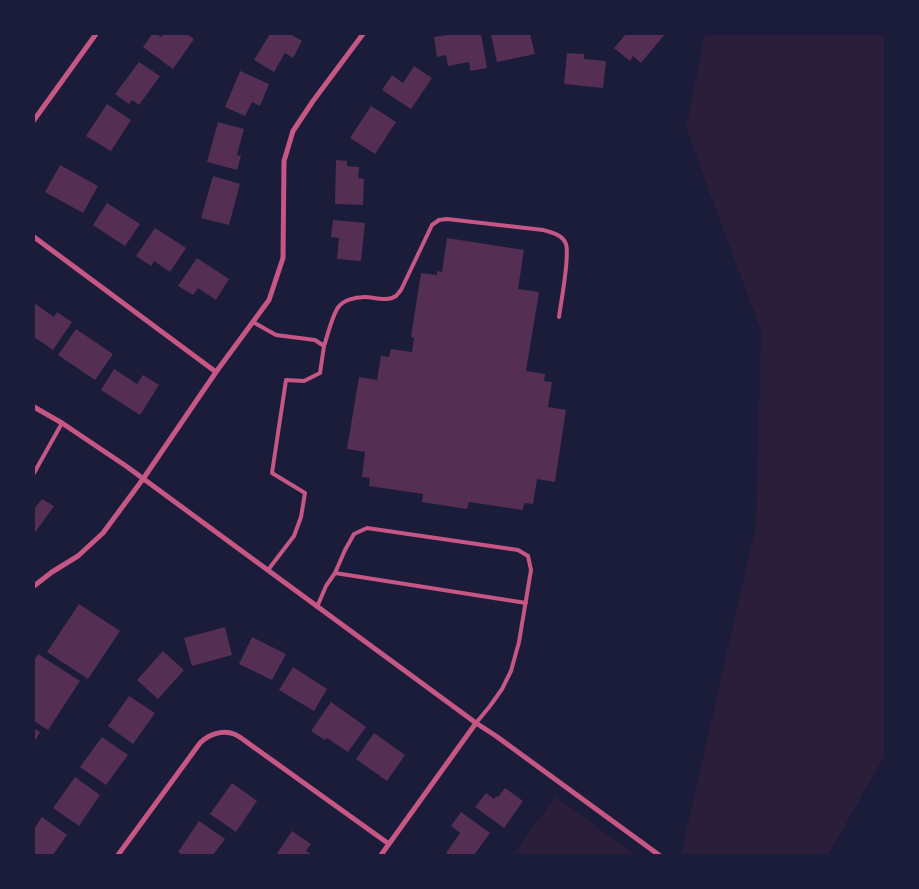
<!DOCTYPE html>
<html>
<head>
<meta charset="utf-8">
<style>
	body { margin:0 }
	#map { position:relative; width:919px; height:889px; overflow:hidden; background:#1b1b3a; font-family:"Archivo Narrow",sans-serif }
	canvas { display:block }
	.frame { position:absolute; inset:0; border:35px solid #1b1b3a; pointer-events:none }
</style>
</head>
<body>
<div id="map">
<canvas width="919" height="889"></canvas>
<div class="frame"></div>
</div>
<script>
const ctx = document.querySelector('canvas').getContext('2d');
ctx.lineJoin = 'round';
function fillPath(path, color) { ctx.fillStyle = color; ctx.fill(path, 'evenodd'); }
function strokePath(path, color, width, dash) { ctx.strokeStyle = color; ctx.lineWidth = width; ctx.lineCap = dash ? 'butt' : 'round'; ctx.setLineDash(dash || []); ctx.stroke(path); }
const green = new Path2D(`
	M705,34H885V755L828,855H681L756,525L761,331L686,128Z
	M555,797L636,855H513Z`);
const building = new Path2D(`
	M152,34H157L161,37L164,34H187L194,39L173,69L143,47Z
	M270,34H290L302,41L293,58L285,53L274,72L254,60Z
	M454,34H481L487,68L470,71L469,62L448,66L446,55L437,57L434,37Z
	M491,34H509V35L515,34H530L535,54L497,62Z
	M626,34H665L641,63L633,56L630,61L614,48Z
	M567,53L584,54V59L606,61L603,88L564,84Z
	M139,62L160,76L139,105L132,100L129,104L115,94Z
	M414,66L432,78L411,109L382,90L392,75L403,83Z
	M240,71L269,84L260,106L252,102L245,116L225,107Z
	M107,104L131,120L111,151L86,136Z
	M371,106L396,122L375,154L350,138Z
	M218,122L244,129L237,155L241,156L237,170L207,162Z
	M336,160L347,161V166L359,167L358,178L364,179L363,205L335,204Z
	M60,165L98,186L83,213L45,192Z
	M213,176L240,184L229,225L201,218Z
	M107,203L140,224L125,246L93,225Z
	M333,220L365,223L361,261L337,259L339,238L331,237Z
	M155,228L186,248L170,272L154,261L151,266L136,256Z
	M447,238L524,250L518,289L539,292L526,371L545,374L544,381L552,382L548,407L566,410L555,482L537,479L533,504L524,503L523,510L469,502L467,509L422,502L423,494L369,486L370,478L362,477L365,452L347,449L359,377L377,380L381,356L389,357L391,349L412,352L414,338L411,337L421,273L437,275V271L442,272Z
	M197,258L229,279L216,300L198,288L193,295L178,286Z
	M34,303L54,317L57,312L72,322L53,350L34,337Z
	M76,329L113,354L95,380L58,355Z
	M114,369L137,384L143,375L159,385L140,415L101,390Z
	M42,499L54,506L34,534V509Z
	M79,604L120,631L88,679L47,652Z
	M225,627L232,655L192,666L184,638Z
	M252,637L286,654L272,680L239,664Z
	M163,651L184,670L158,699L137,680Z
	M38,654L80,681L48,730L34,721V661Z
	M293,667L327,689L314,711L279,690Z
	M129,696L155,713L133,744L108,726Z
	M331,702L366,727L348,752L327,738L325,740L311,731Z
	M34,728L40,732L34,743Z
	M374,733L405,755L387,781L356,759Z
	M102,737L128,755L106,785L80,767Z
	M75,777L100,795L79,826L53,808Z
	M232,783L257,801L236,832L210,814Z
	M505,788L523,801L504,828L475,807L486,793L494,799L496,796L498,797Z
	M461,812L490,833L474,855H450L446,853L460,833L451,826Z
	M42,817L67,835L53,855H34V829Z
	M199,821L225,839L213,855H182L178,852Z
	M292,831L311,844L306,851L313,855H276Z`);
const service = new Path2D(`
	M253,322L276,335L315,340L324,346L320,373L304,381L286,380L272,473L305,493L301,517L294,536L268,570
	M324,346C328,334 331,320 337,309C342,300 355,297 365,297C374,297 387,302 396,296C398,294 399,292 401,290L432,225L439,220L447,219L543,230C551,232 563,235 566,244C570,257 561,301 559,317
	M34,473L62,423
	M335,573L526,603
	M317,607L326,586L335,573L345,550L354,534L367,528L518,550L528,556L531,570L519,642L511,671L502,689L490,706L476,723`);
const minor = new Path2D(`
	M34,120L96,34
	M34,237L216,372
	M34,407L62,423L126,466L476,723L496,736L659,855
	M34,586L52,572L78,556L103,533L143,479L216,372L269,300L283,258L284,161L293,131L313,101L363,34
	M118,855L200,743C208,735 222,729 234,734C239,736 244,740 248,743L389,844
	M381,855L476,723`);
fillPath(green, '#2a1e3b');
fillPath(building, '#542f53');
strokePath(service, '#c65784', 4);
strokePath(minor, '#c65784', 5);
</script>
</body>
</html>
